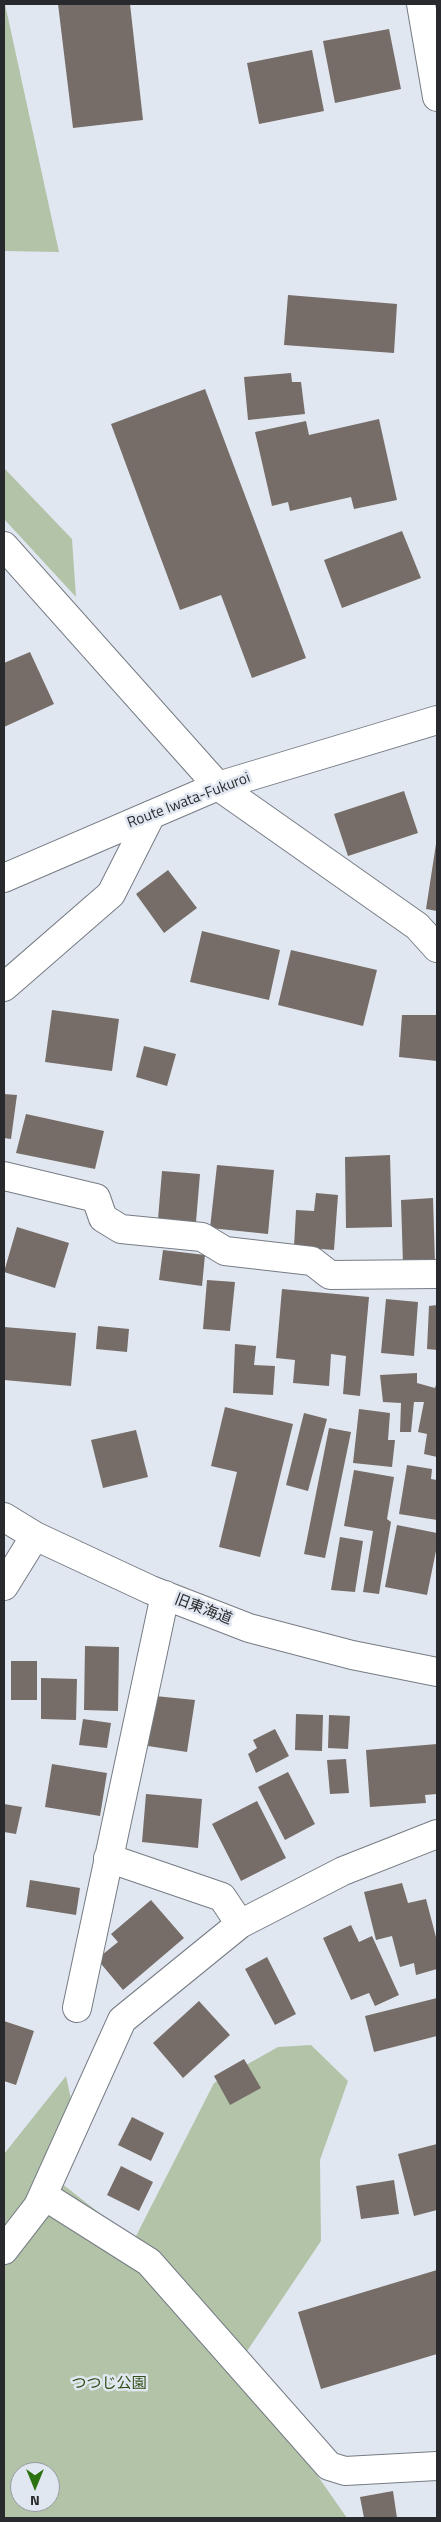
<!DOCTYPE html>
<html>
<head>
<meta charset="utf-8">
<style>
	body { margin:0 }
	#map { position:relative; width:441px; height:2522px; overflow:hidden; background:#e1e7f0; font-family:"Titillium Web",sans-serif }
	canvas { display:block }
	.frame { position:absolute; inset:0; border:5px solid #282a2d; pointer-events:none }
	.north { position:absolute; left:10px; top:2462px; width:50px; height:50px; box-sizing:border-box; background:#e1e7f0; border:1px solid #979ba2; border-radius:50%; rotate:180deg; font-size:14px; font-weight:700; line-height:20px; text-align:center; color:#282a2d }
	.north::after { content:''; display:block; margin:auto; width:18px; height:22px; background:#2d7211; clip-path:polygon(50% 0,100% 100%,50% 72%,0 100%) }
</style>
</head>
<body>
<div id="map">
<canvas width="441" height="2522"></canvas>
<div class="frame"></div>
<div class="north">N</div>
</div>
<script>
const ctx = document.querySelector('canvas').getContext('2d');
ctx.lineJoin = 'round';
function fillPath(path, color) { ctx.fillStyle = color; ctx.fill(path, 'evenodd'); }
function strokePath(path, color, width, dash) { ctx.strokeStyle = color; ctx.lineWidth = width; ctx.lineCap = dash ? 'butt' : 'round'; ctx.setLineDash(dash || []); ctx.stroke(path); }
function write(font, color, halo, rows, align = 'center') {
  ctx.font = font + ' "Titillium Web","Noto Sans JP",sans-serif'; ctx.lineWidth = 5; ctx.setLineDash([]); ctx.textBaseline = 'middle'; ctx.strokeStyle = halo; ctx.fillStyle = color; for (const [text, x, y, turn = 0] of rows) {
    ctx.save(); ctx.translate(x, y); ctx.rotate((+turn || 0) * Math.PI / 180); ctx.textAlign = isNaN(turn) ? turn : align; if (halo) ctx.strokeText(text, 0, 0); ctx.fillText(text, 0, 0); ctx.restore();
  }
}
const green = new Path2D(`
	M4,4H5L59,252L4,251Z
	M4,468L72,539L76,597L4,519Z
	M311,2045L348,2081L320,2160L321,2241L239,2363L347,2518H4V2154L66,2076L71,2099L52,2176L134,2240L214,2083L278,2047ZM20,2472H50V2502H20Z`);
const building = new Path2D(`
	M58,4H130L143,120L73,128Z
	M389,29L401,89L335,103L323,41Z
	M312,50L324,111L259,124L247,63Z
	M288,295L397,304L394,353L284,345Z
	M291,373L292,382H301L305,414L248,420L244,377Z
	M205,389L306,658L252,678L221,595L180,610L111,424Z
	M379,419L397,500L354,509L351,497L290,511L288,502L272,506L255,432L306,421L309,435Z
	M402,531L421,578L342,608L324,560Z
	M30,652L54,704L4,727V663Z
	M404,791L418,833L348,856L334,814Z
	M436,844H437V911L426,909Z
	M168,870L197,908L164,933L136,894Z
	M202,931L280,950L269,1000L190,982Z
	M291,950L377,970L363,1026L278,1005Z
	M52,1010L119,1019L112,1071L45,1062Z
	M402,1015H437V1061L399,1057Z
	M144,1046L176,1054L167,1086L136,1077Z
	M4,1094L17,1095L11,1139L4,1138Z
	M26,1114L104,1131L95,1169L16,1153Z
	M390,1155L392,1227L346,1228L345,1157Z
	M217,1165L274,1170L268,1234L210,1228Z
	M162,1171L200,1174L196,1222L158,1219Z
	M316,1193L338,1195L334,1250L294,1247L296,1210L314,1211Z
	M433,1198L435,1264L403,1265L401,1200Z
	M17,1227L69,1243L55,1288L4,1272Z
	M163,1250L205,1255L202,1286L159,1280Z
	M207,1280L235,1282L230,1331L203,1329Z
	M282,1289L369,1297L360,1396L343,1394L346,1356L331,1354L329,1386L293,1383L295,1360L276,1358Z
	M386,1299L418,1302L414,1356L381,1353Z
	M437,1305V1350L427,1349L429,1306Z
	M98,1326L129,1329L127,1352L96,1349Z
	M4,1327L76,1333L71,1386L4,1380Z
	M235,1344L256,1346L254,1365L275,1366L273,1395L233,1393Z
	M417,1373V1383L435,1388L437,1382V1457L424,1454L427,1434L418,1432L424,1402H414L411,1432H400L401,1403L383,1402L380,1375Z
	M225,1407L293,1424L260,1557L219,1547L237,1472L211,1466Z
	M359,1409L390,1413L388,1440H395L392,1467L353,1463Z
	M304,1413L327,1419L308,1491L286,1485Z
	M329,1428L351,1432L325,1558L304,1554Z
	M136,1430L148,1477L103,1488L91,1440Z
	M407,1465L432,1469L431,1479L437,1480V1520L399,1514Z
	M354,1470L394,1477L387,1519L391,1522L379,1594L363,1592L373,1531L344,1526Z
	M397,1525L437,1533V1546L427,1595L385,1587Z
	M340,1537L363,1541L355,1592L331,1590Z
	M85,1646L119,1647L118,1711L84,1710Z
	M11,1661H37V1700H11Z
	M41,1678L77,1679L76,1720L41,1719Z
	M155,1696L195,1700L187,1752L148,1746Z
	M296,1714L323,1715L322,1751L295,1750Z
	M329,1715L350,1716L348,1749L328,1748Z
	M83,1719L111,1723L107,1748L79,1745Z
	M275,1729L289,1756L256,1773L248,1754L257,1748L253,1740Z
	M437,1744V1794L425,1795L426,1803L370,1807L366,1750Z
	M346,1759L349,1793L330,1794L327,1760Z
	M52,1764L107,1773L100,1816L45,1807Z
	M288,1772L315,1824L285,1840L258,1787Z
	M146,1794L202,1799L198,1848L142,1842Z
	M257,1801L286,1858L241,1881L212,1824Z
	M4,1804L22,1807L16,1834L4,1832Z
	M30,1880L80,1888L76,1915L26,1907Z
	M402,1883L408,1903L426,1899L437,1941V1969L416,1975L414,1963L400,1967L392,1936L376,1940L364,1892Z
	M151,1900L184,1938L123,1990L97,1959L118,1942L111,1934Z
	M351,1925L359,1942L372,1936L399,1995L375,2006L369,1993L351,2000L323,1938Z
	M267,1957L296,2014L275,2025L245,1969Z
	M437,1998V2036L374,2052L365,2016Z
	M199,2001L230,2035L183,2078L153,2043Z
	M4,2021L34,2031L16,2085L4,2081Z
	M244,2059L261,2088L230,2105L214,2076Z
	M132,2117L164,2133L151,2161L118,2145Z
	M437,2144V2210L414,2216L398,2154Z
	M121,2166L153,2182L139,2211L107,2195Z
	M394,2180L399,2214L361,2219L356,2186Z
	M437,2270V2354L321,2389L298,2312Z
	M393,2491L397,2518H364L360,2497Z`);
const minor = new Path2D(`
	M4,546L218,786L417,926L437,948
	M4,987L111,894L151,815
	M4,1176L96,1198L103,1218L121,1229L202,1237L225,1251L312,1261L330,1275L437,1274
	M4,1517L35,1536L151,1590L249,1628L352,1655L437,1672
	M4,1586L35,1536
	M108,1858L222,1897L240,1924
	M77,2008L165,1595
	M43,2195L149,2262L329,2466L345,2471L437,2466
	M4,2250L38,2206L122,2020L240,1924L343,1871L437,1834`);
const major = new Path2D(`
	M421,4L437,97
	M4,878L218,786L437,720`);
const streetNames = [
	["Route Iwata-Fukuroi",189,801,-21],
	["旧東海道",203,1610,21]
];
const parkNames = [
	["つつじ公園",109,2384]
];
fillPath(green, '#b2c3a8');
fillPath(building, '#766d68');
strokePath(minor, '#767c84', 30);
strokePath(major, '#767c84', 30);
strokePath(minor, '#fff', 28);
strokePath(major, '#fff', 28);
write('15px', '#282a2d', '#e1e7f0', streetNames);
write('15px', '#304e16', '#e1e7f0', parkNames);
</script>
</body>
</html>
